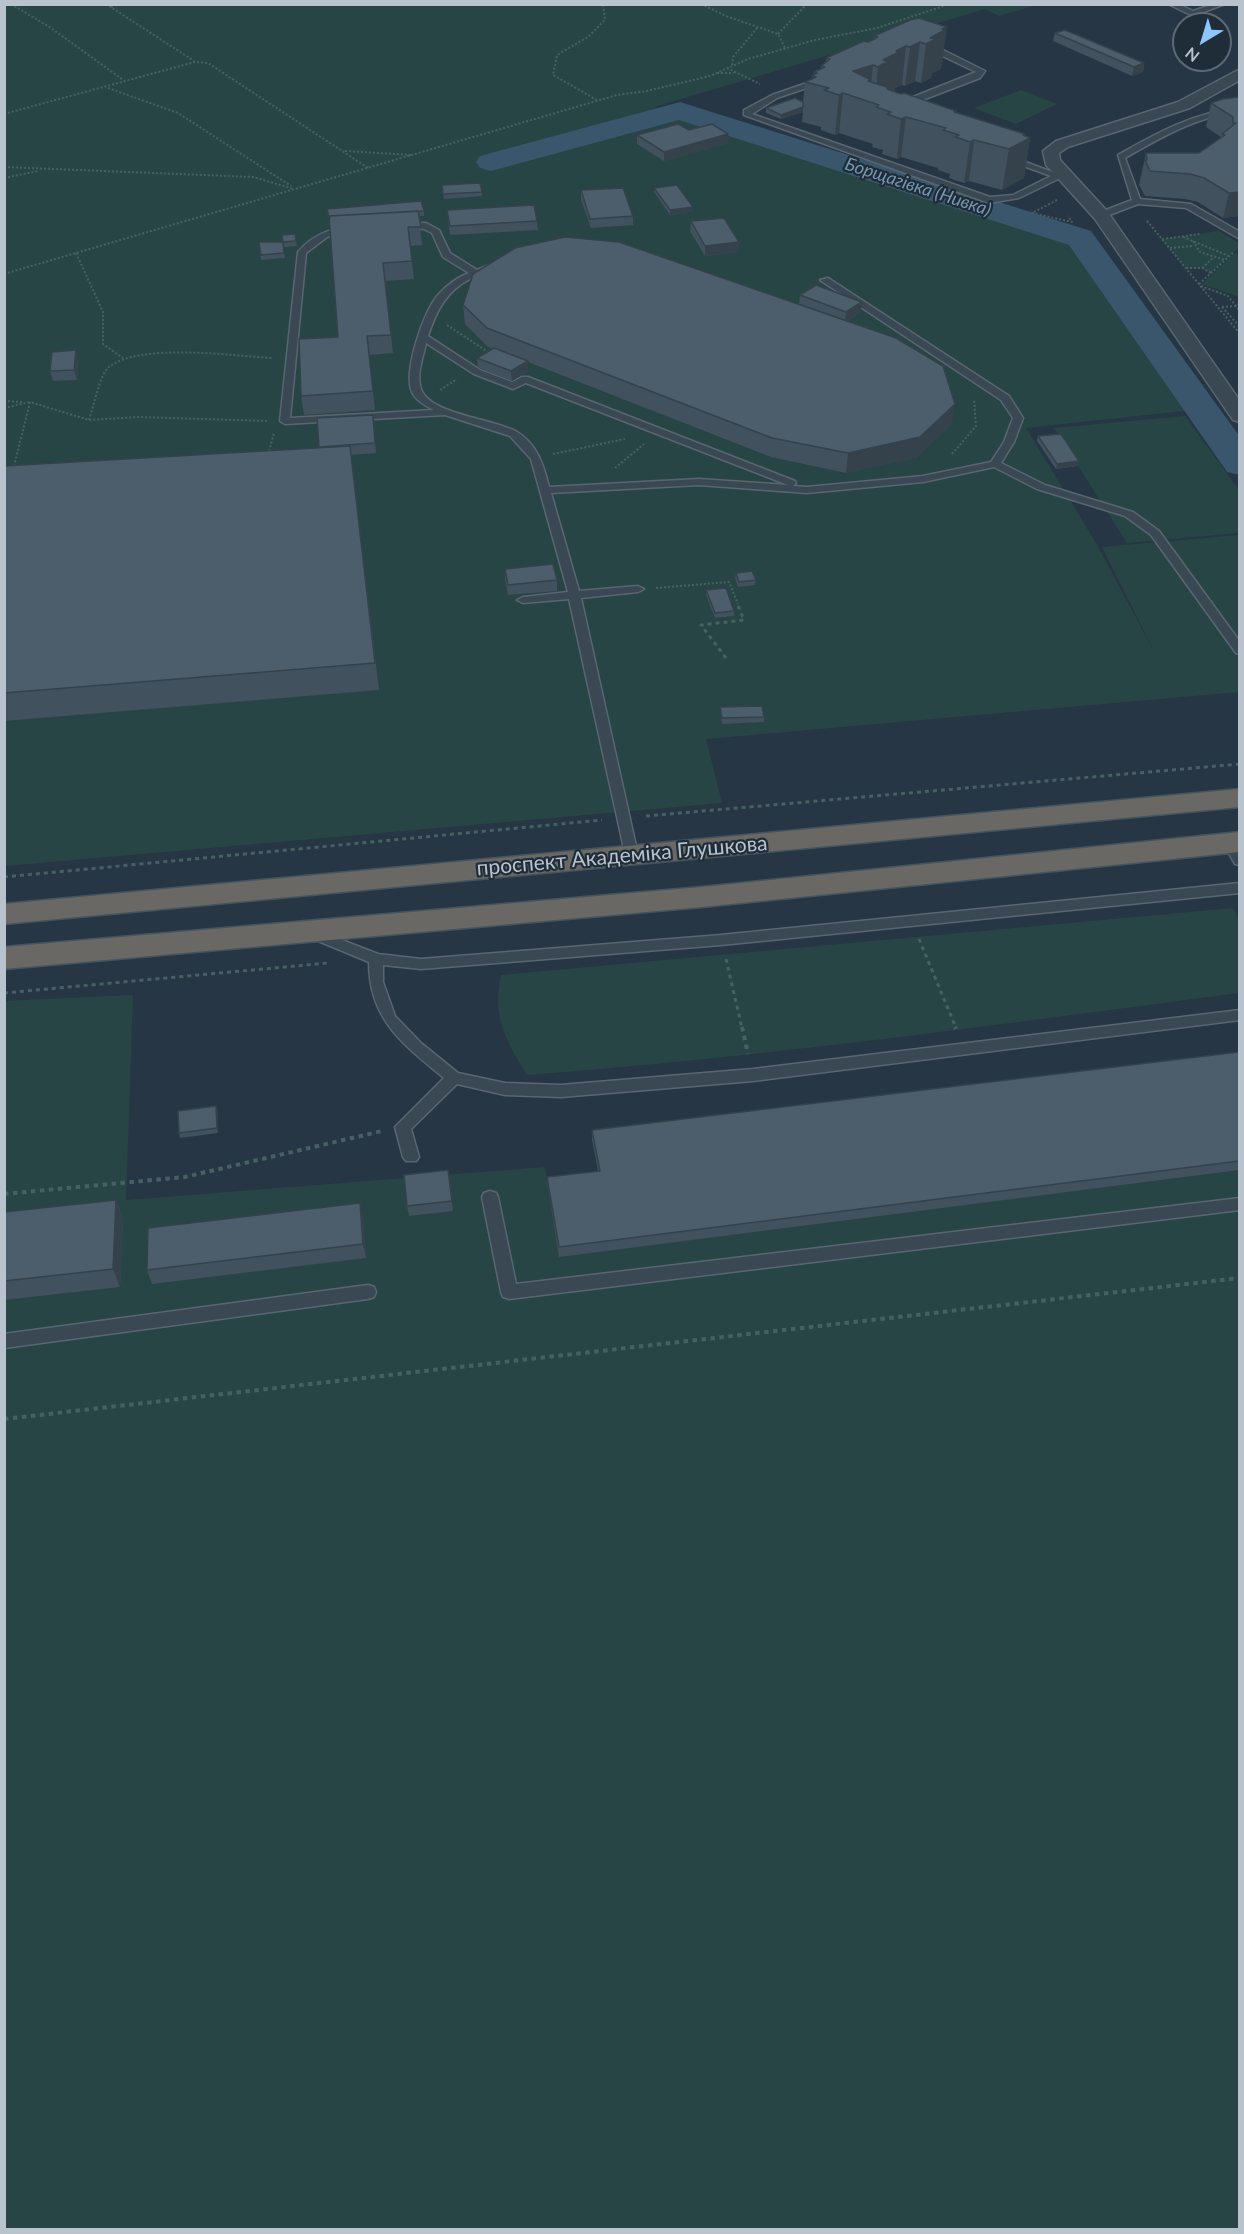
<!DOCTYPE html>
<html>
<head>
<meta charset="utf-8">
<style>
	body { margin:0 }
	#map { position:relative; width:1244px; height:2234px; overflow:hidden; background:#263644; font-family:Lato,sans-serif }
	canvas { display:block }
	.frame { position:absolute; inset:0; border:6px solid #b8c3cd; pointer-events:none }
	.north { position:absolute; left:1172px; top:12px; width:60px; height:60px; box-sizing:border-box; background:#1f2d39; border:2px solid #5c6974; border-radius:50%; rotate:218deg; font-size:16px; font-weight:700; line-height:24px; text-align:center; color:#b8c3cd }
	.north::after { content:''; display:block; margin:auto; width:21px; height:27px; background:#8dc6fd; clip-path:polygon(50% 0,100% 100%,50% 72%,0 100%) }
</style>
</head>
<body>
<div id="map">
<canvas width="1244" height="2234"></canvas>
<div class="frame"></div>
<div class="north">N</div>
</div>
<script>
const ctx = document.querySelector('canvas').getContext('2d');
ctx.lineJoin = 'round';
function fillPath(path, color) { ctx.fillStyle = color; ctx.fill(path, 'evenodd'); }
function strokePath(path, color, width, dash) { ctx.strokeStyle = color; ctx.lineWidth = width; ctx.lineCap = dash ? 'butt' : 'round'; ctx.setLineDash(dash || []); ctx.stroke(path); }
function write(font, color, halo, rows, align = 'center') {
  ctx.font = font + ' Lato,sans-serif'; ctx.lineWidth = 4.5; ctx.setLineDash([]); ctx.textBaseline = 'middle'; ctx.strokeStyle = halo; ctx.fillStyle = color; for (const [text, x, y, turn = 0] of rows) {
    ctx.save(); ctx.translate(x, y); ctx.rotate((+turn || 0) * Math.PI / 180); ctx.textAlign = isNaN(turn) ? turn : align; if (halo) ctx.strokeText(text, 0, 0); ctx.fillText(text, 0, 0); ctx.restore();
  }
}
const green = new Path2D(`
	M4,5H1037L999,16L985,9L654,107L1076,240L1193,410L1026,428L1096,543L1156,655L1102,547L1239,535V692L706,739L722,803L5,866Z
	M1021,90L1057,104L1016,124L974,108Z
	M1219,231L1239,243V247L1211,273L1202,268H1186L1162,239Z
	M1235,253L1239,255V297L1202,284Z
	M1185,416L1239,490V533L1127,543L1054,428Z
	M1233,908L1239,921V993C1003,1024 765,1057 527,1075C505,1040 492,1016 501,975Z
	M133,995L126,1200L545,1167L548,1187L1239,1062V2229H5L4,1001Z`);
const river = new Path2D(`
	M680,102L1091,231L1240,437V475L1227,472L1069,245L679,120L491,171L480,168L476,162L480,156Z`);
const pathFar2 = new Path2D(`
	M11,4L51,28L126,82
	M106,4L194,61
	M701,4L726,16L778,34L785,48
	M111,7L119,4
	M778,34L807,4
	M732,65L733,57L758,27
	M727,68L760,84
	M717,73H734
	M108,88L178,113L291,186
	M597,100L553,75L557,55L588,37L605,20L603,4
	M4,114L195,62L208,63L368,168
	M345,151L412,155
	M4,167L253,177L294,189
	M4,178L38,171
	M1057,200L1032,213L1072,222L1068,216
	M1147,221L1240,334
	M1183,237L1229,256
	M1162,239L1200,234
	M1193,241L1200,252L1225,260
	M1170,248L1193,246
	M76,253L103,312V344L123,358
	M1186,268H1202L1211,273
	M1202,268L1213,258
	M4,274L617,95L647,91L710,76L748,59L815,40L877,28L950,4
	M1199,284L1234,252
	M1201,286L1228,296L1240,311
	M1222,307L1240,327
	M1222,307L1236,306L1240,303
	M447,325L491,354
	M440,390L457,379
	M4,401L23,402
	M4,408L30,402
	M89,420C93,408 100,375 108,368C137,342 234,356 273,358
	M553,454L625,439
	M952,454L976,426L974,399
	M268,455L274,433
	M615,468L644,444
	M13,470L30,402L89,420L138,417L268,421
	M656,588L729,582L738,604`);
const pathFar1 = new Path2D(`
	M726,658L701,625L744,620L737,603
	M646,816L1240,764
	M4,877L602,820
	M919,939L956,1028
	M726,959L742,1028
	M4,993L328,963`);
const path = new Path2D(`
	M742,1027L748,1054
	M955,1027L956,1029
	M4,1194L185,1177L382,1131
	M4,1419L1240,1278`);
const service = new Path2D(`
	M1168,4H1178L1193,11L1214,4H1225L1193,16Z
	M921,46L939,48L985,71L980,78L904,107H898V103L976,72L934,52L921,50Z
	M824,77L828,79L827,81L777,98L752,114L990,197L1013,195L1051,176L1004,159L1003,157L1007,155L1076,181L1072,184L1058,179L1019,198L989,203L744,115V110L772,95Z
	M1240,108V112C1197,116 1162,137 1125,158L1140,199L1191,204L1240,232V239L1186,208L1138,204L1104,217H1098V213L1132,200L1118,155C1157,133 1194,112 1240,108Z
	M399,223H426L439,230L450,253L477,270L492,264L497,267C489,273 479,275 470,279C446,291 436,312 428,336L480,370L512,382L522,377H528L795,481L796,483L793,486L807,487L923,476L991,462L1004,442L1013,418L1001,400L820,280L828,278L1009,396L1023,418L1014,442L1001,463L1045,485L1133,512L1159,531L1240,642V654L1236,653L1151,535L1125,516L1037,489L994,467L923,482L807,493L699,485L551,493L579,591L638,586L644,589L638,592L581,598L638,855L636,858H626L569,599L523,603L517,600L523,597L568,592L531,459L510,436L445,415L285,424L280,421L298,252C312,235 330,229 351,226L355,229L354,231L327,237L306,253L290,418L434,410C426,406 415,400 412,392C403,372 424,310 438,295C446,286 458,277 469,273L443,257L432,233L424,229L399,227ZM426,343L474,374L513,389L526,383L788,485L699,479L549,487C544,466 537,444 517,432C496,419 430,415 421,389C416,375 423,358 426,343Z
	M1230,839L1235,840L1240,848V865L1235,864L1223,843Z
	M1240,883V893L721,945L421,969L383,965V982L395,1016L421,1043L458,1073L505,1083L561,1085L753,1069L1240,1010V1020L753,1081L561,1097L505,1095L457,1084L411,1129L419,1157L416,1161H406L403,1157L395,1127L444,1078C403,1044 369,1020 369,962L306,936L304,933L311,928L378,954L421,959L721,935Z
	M490,1191L496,1193L498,1197L516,1284L1240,1198V1210L509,1299L503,1297L501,1292L482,1197L484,1193Z
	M368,1285L374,1287L376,1292L374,1297L368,1299L4,1348V1334Z`);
const minor = new Path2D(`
	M1240,69V80L1190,108L1068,147L1059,153L1060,160L1107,211L1240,401V422L1233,420L1095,219L1046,165L1043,151L1056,141L1178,102Z`);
const trunk = new Path2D(`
	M1240,789V807L4,924V904Z
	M1240,832V852L702,907L4,969V947L702,887Z`);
const wall = new Path2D(`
	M910,20L942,65L941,66V69L932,73L931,78L921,83L915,81L905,86L902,85L895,88V91L894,92L956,111V113L1030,138L1024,178L1002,190L969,181L964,183L949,178L950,174L938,170V168L901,157L897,159L882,154L883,150L872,147L873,144L839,133L835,135L821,130V127L802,122L803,112L781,119L766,113V108L803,102L805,82L812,79L814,72L821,69V66L826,62V58L874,39V36Z
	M1055,33L1144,63L1143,72L1132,76L1053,41Z
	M1239,97V216L1223,218L1198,202L1185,199L1145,196L1139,185L1146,153H1199L1221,137L1206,127L1211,103Z
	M689,130L728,143L664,161L637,144V135Z
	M442,185L482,192V196L444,199Z
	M654,188L693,207V211L670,215L654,192Z
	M581,190L633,216V225L591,228L581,200Z
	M327,209L424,211V216H419L422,245L410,246L414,279L385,281L393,353L369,355L375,410L304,415L301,396L338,337L330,223Z
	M447,210L537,221L538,230L450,235Z
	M691,221L739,242V252L705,256L690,231Z
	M295,234L297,246L283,247L285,258L261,260L259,242H283Z
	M800,295L861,312L847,321L952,423L917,457L846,473L771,457L528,362V371L512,381L478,368L477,358L493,349L488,347L465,324L463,305H799Z
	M78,360L77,380L53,381L50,371Z
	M373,415L376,453L351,455L379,690L4,721V466L319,448Z
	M1038,436L1079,461L1078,466L1056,469L1037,441Z
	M505,569L557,580V591L508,595L505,579Z
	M736,573L756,580L755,585L738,587L735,578Z
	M706,590L734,611V616L715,618L706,595Z
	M720,707L764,717V722L722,724Z
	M1239,1052V1170L559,1257L548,1187L547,1177L598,1171L592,1140V1130Z
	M216,1106L218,1111V1133L180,1138L179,1133Z
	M448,1170L453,1211L409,1216L407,1206Z
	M116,1200L123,1219L120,1287L4,1300V1212Z
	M363,1217L366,1258L152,1284L147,1270Z`);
const shadedWall = new Path2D(`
	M947,27L942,65L941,66V69L932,73L931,78L921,83L926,44L930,38Z
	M920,42L915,81L905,86L910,47Z
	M906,46L902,85L895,88V91L875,104L878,67L883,60L896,51Z
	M1144,63L1143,72L1132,76L1134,67Z
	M873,65L869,102L853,71Z
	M843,93L839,133L835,135L839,95Z
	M803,107V112L781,119V115Z
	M906,117L901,157L897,159L901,119Z
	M728,134V143L664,161V152Z
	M1025,134L1024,141L1030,138L1024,178L1002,190L1009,149L1023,135Z
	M974,140L969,181L964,183L970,142Z
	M1239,192V216L1223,218L1229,193Z
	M693,207V211L670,215V210Z
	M739,242V252L705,256V246Z
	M862,302L861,312L845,322L846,312Z
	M76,350L78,360L77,380L74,370Z
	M528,361V371L512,381L511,371Z
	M955,404L952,423L917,457L846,473L848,453Z
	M1079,461L1078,466L1056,469L1057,464Z
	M216,1106L218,1111V1133L217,1128Z
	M116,1200L123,1219L120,1287L113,1269Z
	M360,1203L363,1217L366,1258L363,1244Z`);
const building = new Path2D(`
	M919,18L947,27L942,29L945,30L930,38L936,39L926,44L920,42L910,47L906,46L896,51L899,52L883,60L889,62L883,64L878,67L873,65L853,71L871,80L868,81L890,88L887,89L901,94L904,93L956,111L954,112L961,114L1025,134L1023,135L1030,138L1009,149L974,140L970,142L955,137L959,135L943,130L946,128L906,117L901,119L887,114L891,112L876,107L879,105L843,93L839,95L824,90L829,88L805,82L816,77L812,76L817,73L814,72L825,67L821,66L830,59L826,58L864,41L868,42L878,37L874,36L910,20Z
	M1065,30L1144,63L1134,67L1055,33Z
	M1239,97V192L1229,193L1204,178L1190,174L1150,171L1145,160H1147L1146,153H1199L1225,135L1222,134L1236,123H1233V117L1211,103L1223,99Z
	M795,98L803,102V107L781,115L766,108Z
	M678,124L689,130L712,124L728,134L664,152L637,135Z
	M480,183L482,192L443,194L442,185Z
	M677,185L693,207L670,210L654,188Z
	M623,188L633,216L590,219L581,190Z
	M421,201L424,211L329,216L330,218H329L327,209Z
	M534,205L537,221L450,226L447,210Z
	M418,211L421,227H408L412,261L383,263L391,335L367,336L373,391L301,396L299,339L338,337L329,216Z
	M724,218L739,242L705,246L691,221Z
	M295,234L296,241L283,242L284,253L261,255L259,242H283L282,235Z
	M565,237L619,242L896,338L943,366L955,404L920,437L848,453L772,438L487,328L463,305L473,274L515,248Z
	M816,285L862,302L846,312L800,295Z
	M494,348L528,361L511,371L477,358Z
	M76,350L74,370L50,371L52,352Z
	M373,415L375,443L319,447L317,418Z
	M1061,434L1079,461L1057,464L1038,436Z
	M350,446L375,663L4,693V466Z
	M553,564L557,580L508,585L505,569Z
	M752,571L756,580L739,582L736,573Z
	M726,588L734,611L715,613L706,590Z
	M762,706L764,717L722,718L720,707Z
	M1239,1052V1161L559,1247L547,1177L600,1171L592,1130Z
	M216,1106L217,1128L179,1133L178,1111Z
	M448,1170L452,1201L407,1206L404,1175Z
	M116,1200L113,1269L4,1281V1212Z
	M360,1203L363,1244L147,1270L148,1228Z`);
const farWaternames = [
	["Борщагівка (Нивка)",918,187,18]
];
const streetNames = [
	["проспект Академіка Глушкова",622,856,-5]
];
fillPath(green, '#284545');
fillPath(river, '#3a566d');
strokePath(service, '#596671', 3);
strokePath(minor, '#596671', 3);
strokePath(trunk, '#45535e', 3);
strokePath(pathFar2, '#466161', 2, [2, 2]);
strokePath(pathFar1, '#466161', 3, [4, 4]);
strokePath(path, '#466161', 4, [4.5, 4.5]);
fillPath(service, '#3a4854');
fillPath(minor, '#3a4854');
fillPath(trunk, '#696865');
fillPath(wall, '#41515d');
fillPath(shadedWall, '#35424c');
fillPath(building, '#4c5e6c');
strokePath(building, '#35424c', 1.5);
write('italic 18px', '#7696b1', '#1f2d39', farWaternames);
write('21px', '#b8c3cd', '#1f2d39', streetNames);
</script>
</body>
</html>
